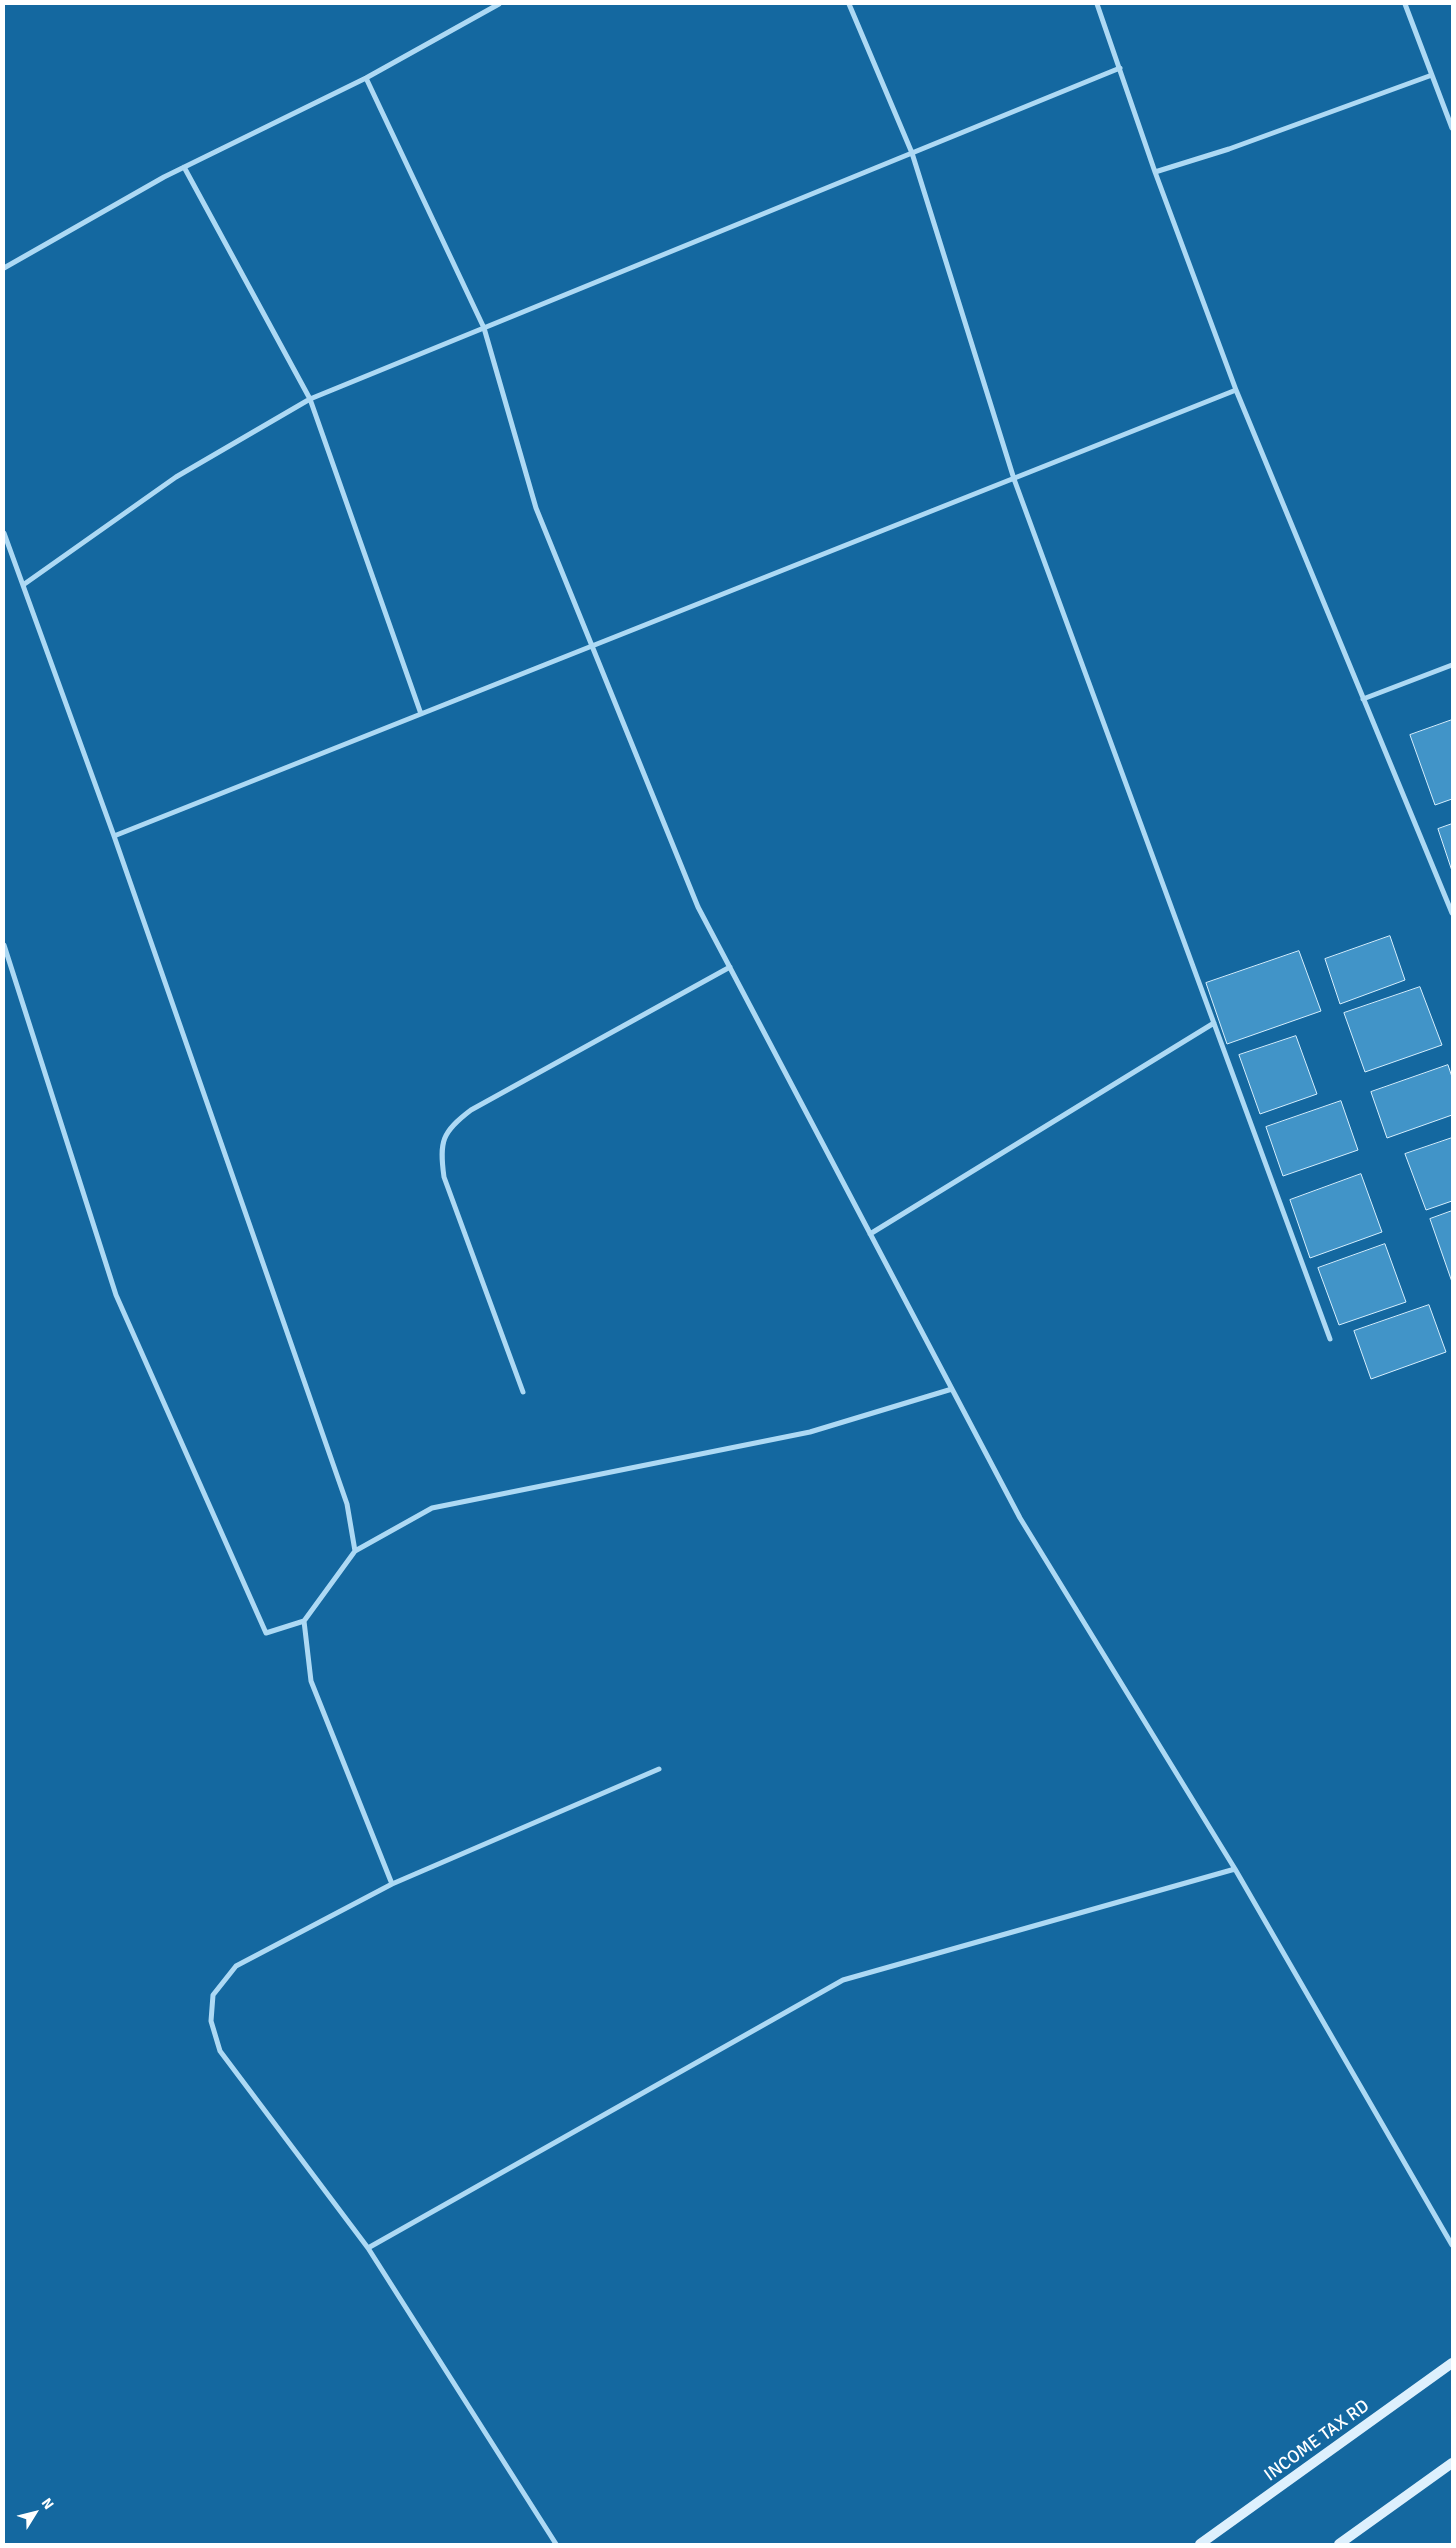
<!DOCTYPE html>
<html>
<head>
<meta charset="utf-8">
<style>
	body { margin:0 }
	#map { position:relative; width:1456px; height:2548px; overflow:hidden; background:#1468a0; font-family:Signika,sans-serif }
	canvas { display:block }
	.frame { position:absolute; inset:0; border:5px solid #fff; pointer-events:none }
	.north { position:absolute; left:10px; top:2488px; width:50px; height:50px; -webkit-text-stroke:4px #1468a0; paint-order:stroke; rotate:54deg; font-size:14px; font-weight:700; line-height:20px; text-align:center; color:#fff }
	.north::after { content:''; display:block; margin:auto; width:18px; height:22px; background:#fff; clip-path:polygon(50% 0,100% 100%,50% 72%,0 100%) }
</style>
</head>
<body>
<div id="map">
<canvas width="1456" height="2548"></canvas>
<div class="frame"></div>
<div class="north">N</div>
</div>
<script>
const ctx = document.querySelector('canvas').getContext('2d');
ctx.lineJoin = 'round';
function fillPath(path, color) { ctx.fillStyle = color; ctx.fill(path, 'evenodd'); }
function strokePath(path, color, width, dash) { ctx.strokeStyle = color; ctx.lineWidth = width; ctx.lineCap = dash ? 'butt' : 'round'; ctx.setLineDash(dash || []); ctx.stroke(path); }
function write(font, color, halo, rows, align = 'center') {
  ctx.font = font + ' Signika,sans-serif'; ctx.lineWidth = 4; ctx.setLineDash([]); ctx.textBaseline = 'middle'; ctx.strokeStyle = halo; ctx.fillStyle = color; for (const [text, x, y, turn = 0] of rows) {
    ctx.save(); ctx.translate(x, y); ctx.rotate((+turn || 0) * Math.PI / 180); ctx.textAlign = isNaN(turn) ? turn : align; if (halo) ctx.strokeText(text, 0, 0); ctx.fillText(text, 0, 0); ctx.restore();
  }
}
const building = new Path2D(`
	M1452,720V799L1435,805L1410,735Z
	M1452,824V871L1438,829Z
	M1390,936L1405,980L1340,1004L1325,959Z
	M1299,951L1321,1011L1227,1044L1206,983Z
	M1420,987L1442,1045L1365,1072L1344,1013Z
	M1296,1036L1317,1094L1260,1114L1239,1055Z
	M1448,1065L1452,1077V1115L1387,1138L1371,1092Z
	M1341,1101L1358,1150L1283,1176L1266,1127Z
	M1452,1138V1201L1426,1210L1405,1154Z
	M1361,1174L1382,1232L1310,1258L1290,1200Z
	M1452,1211V1282L1430,1219Z
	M1385,1244L1406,1302L1339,1325L1318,1268Z
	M1429,1305L1446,1352L1371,1379L1354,1331Z`);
const minor = new Path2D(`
	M849,4L912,153L1014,479L1330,1339
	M1097,4L1155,172L1236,390
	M1405,4L1452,128
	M366,78L484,328L536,508L698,907L1020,1518L1235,1869L1452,2245
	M1155,172L1229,149L1432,75
	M4,268L164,177L366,78L499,4
	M4,533L114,836L347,1504L355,1551L304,1621L311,1681L392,1884L236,1966L213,1995L211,2021L220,2051L368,2248L556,2544
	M23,585L176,477L310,399L184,167
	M1363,699L1452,665
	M421,714L310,399L1120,68
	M114,836L1236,390L1452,913
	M4,945L116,1295L266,1633L304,1621
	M870,1234L1214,1023
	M523,1392L444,1177C439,1141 442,1132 471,1110L730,967
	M355,1551L432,1508L810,1432L952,1389
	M392,1884L659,1769
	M368,2248L843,1980L1235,1869`);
const secondary = new Path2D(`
	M1200,2544L1452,2363
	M1339,2544L1452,2463`);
const streetNames = [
	["INCOME TAX RD",1317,2441,-36]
];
fillPath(building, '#4194c8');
strokePath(building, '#d5eefd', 1);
strokePath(minor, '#add9f4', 5);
strokePath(secondary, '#ddf0fd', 10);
write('18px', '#fff', '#1468a0', streetNames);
</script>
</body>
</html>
